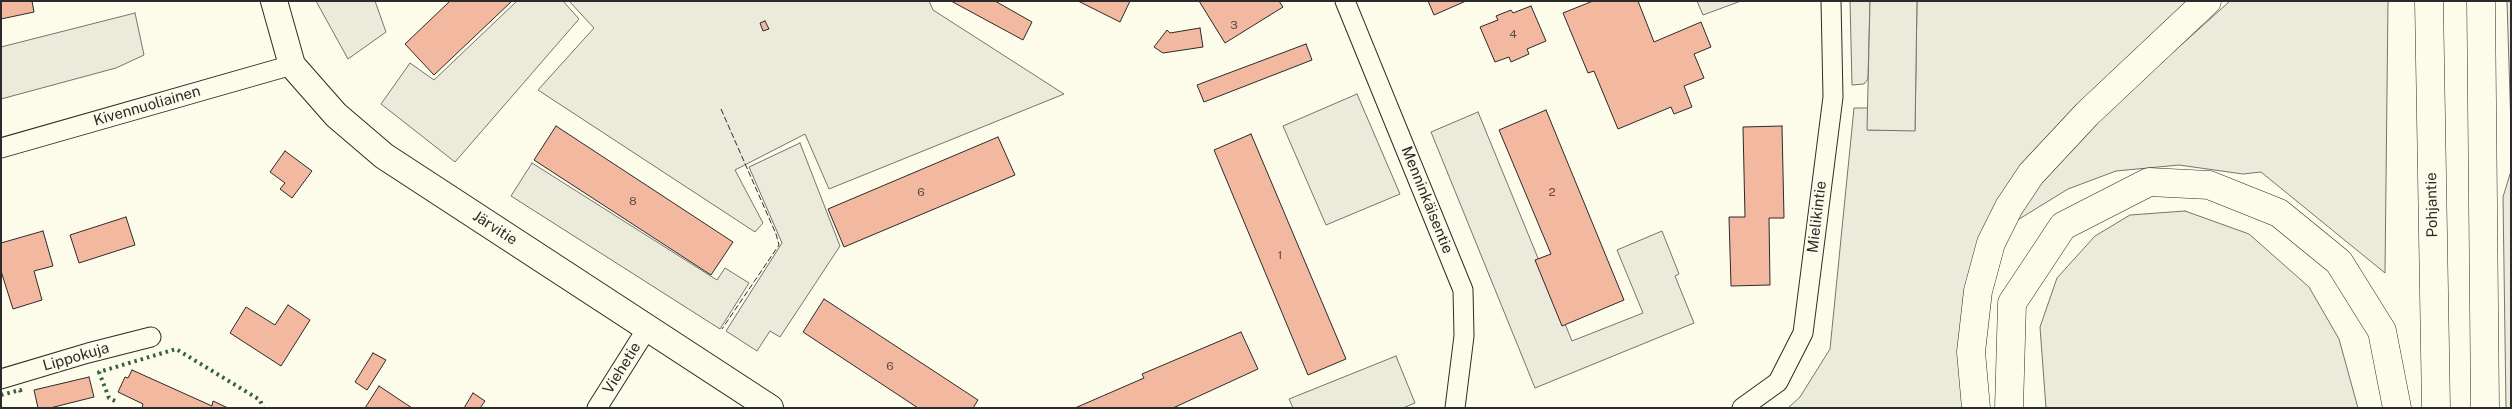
<!DOCTYPE html>
<html>
<head>
<meta charset="utf-8">
<style>
	body { margin:0 }
	#map { position:relative; width:2512px; height:409px; overflow:hidden; background:#fdfbea; font-family:"Public Sans",sans-serif }
	canvas { display:block }
	.frame { position:absolute; inset:0; border:2px solid #2b2b2b; pointer-events:none }
</style>
</head>
<body>
<div id="map">
<canvas width="2512" height="409"></canvas>
<div class="frame"></div>
</div>
<script>
const c = document.querySelector('canvas').getContext('2d');
c.lineJoin = 'round';
function paint(path, color) { c.fillStyle = color; c.fill(path, 'evenodd'); }
const shape = rows => new Path2D(rows.map(r => 'M' + r).join(''));
function stroke(path, color, width, dash) { c.strokeStyle = color; c.lineWidth = width; c.lineCap = dash ? 'butt' : 'round'; c.setLineDash(dash || []); c.stroke(path); }
function label(font, color, halo, rows, align = 'center') {
  c.font = font + ' "Public Sans",sans-serif'; c.lineWidth = 4; c.setLineDash([]); c.textBaseline = 'middle'; c.strokeStyle = halo; c.fillStyle = color; for (const [text, x, y, turn = 0] of rows) {
    c.save(); c.translate(x, y); c.rotate((+turn || 0) * Math.PI / 180); c.textAlign = isNaN(turn) ? turn : align; if (halo) c.strokeText(text, 0, 0); c.fillText(text, 0, 0); c.restore();
  }
}
const green = shape([
	[517,1,563,1,579,19,455,162,381,104,410,63,434,80,517,1],
	[569,1,929,1,933,10,1064,94,829,189,805,134,735,170,763,223,755,232,538,90,594,28,569,1],
	[1697,1,1741,1,1703,15,1697,1],
	[1850,1,1870,1,1868,79,1864,84,1852,85,1850,1],
	[1917,1,2192,1,1998,203,1967,408,1788,408,1800,397,1830,349,1854,108,1868,108,1868,130,1915,130,1917,1],
	[2230,1,2388,1,2385,273,2261,172,2243,174,2179,165,2116,171,2068,189,2016,221,2029,193,2078,138,2230,1],
	[2507,1,2511,1,2511,128,2507,1],
	[135,13,144,55,116,68,1,99,1,47,135,13],
	[2511,171,2511,408,2506,408,2503,197,2511,171],
	[2185,211,2249,234,2309,287,2339,339,2358,408,2046,408,2040,327,2057,278,2095,236,2130,215,2185,211]
]);
const parking = shape([
	[316,1,375,1,386,32,348,59,316,1],
	[1870,1,1917,1,1915,131,1867,130,1870,1],
	[1357,94,1400,194,1326,225,1283,126,1357,94],
	[1478,112,1572,341,1643,313,1617,250,1662,231,1679,274,1675,276,1694,323,1535,388,1431,132,1478,112],
	[800,143,840,246,780,337,770,331,757,351,726,331,782,243,749,167,800,143],
	[532,163,717,280,725,268,749,283,720,329,511,196,532,163],
	[1396,356,1415,403,1403,408,1293,408,1289,399,1396,356]
]);
const building = shape([
	[1,1,32,1,34,12,1,19,1,1],
	[450,1,512,1,434,75,405,44,450,1],
	[951,1,995,1,1032,22,1023,40,951,1],
	[1078,1,1130,1,1120,22,1078,1],
	[1199,1,1279,1,1283,7,1225,43,1199,1],
	[1428,1,1466,1,1434,15,1428,1],
	[1593,1,1638,1,1654,42,1701,22,1711,47,1694,54,1704,78,1684,86,1692,107,1674,114,1671,107,1618,129,1594,71,1588,73,1563,13,1593,1],
	[1531,6,1546,41,1527,49,1529,54,1511,62,1509,57,1495,62,1480,27,1498,20,1496,16,1511,10,1513,13,1531,6],
	[765,21,769,29,763,31,760,23,765,21],
	[1200,28,1203,47,1163,53,1154,47,1167,30,1170,33,1200,28],
	[1306,44,1312,60,1204,102,1197,85,1306,44],
	[1546,110,1624,300,1562,326,1535,260,1551,254,1499,130,1546,110],
	[556,126,733,242,711,275,534,160,556,126],
	[1782,126,1784,218,1769,218,1770,285,1731,286,1729,217,1745,217,1743,127,1782,126],
	[1251,134,1346,359,1308,375,1214,150,1251,134],
	[998,137,1015,175,844,247,828,209,998,137],
	[285,151,312,171,292,198,280,189,285,183,270,172,285,151],
	[126,217,135,245,79,263,70,235,126,217],
	[43,231,53,266,34,271,42,300,13,309,1,271,1,243,43,231],
	[824,299,978,400,973,408,918,408,803,332,824,299],
	[288,305,310,320,281,366,230,333,246,307,275,325,288,305],
	[1241,332,1258,369,1173,408,1075,408,1144,378,1142,374,1241,332],
	[373,353,386,360,367,390,355,382,373,353],
	[132,370,212,406,213,401,228,408,142,408,143,404,118,392,125,377,128,378,132,370],
	[89,377,94,397,50,408,38,408,34,390,89,377],
	[379,386,412,408,365,408,379,386],
	[473,393,485,401,480,408,464,408,473,393]
]);
const street = shape([
	[1345,1,1463,290,1464,336,1455,408],
	[1,148,292,65],
	[1,379,88,353,151,337],
	[597,408,648,327],
	[1742,408,1778,382,1803,333,1833,97,1831,1]
]);
const secondary = shape([
	[274,1,292,65,336,115,384,156,770,408]
]);
const highway = shape([
	[2429,1,2436,408],
	[2481,1,2485,408],
	[1976,408,1971,352,1978,291,1991,243,2009,207,2031,174,2087,114,2207,1],
	[2009,408,2012,303,2063,226,2149,182,2209,185,2279,213,2339,262,2382,331,2397,408]
]);
const hedge = shape([
	[1,395,20,390,22,396],
	[115,401,109,398,99,372,176,349,260,400,263,408]
]);
const fence = shape([
	[721,109,776,234,779,245,722,329]
]);
const numberNames = [
	["3",1234,25],
	["4",1513,34],
	["6",921,192],
	["2",1552,192],
	["8",633,201],
	["1",1280,255],
	["6",890,366]
];
const streetNames = [
	["Kivennuoliainen",147,106,-16],
	["Menninkäisentie",1427,200,68],
	["Pohjantie",2432,205,-91],
	["Mielikintie",1817,217,-83],
	["Järvitie",495,228,33],
	["Lippokuja",76,357,-16],
	["Viehetie",622,368,-58]
];
paint(green, '#ecebdb');
stroke(green, '#74746e', 1);
paint(parking, '#eceadb');
stroke(parking, '#74746e', 1);
paint(building, '#f2b8a0');
stroke(building, '#2b2b2b', 1);
stroke(street, '#2b2b2b', 21);
stroke(secondary, '#2b2b2b', 28);
stroke(highway, '#2b2b2b', 29);
stroke(street, '#fdfbea', 19);
stroke(secondary, '#fdfbea', 26);
stroke(highway, '#fdfbea', 28);
stroke(hedge, '#34623c', 4, [2.5, 4]);
stroke(fence, '#2b2b2b', 1, [6, 2.5]);
label('12px', '#5d4e48', null, numberNames);
label('15px', '#2b2b2b', '#fdfbea', streetNames);
</script>
</body>
</html>
